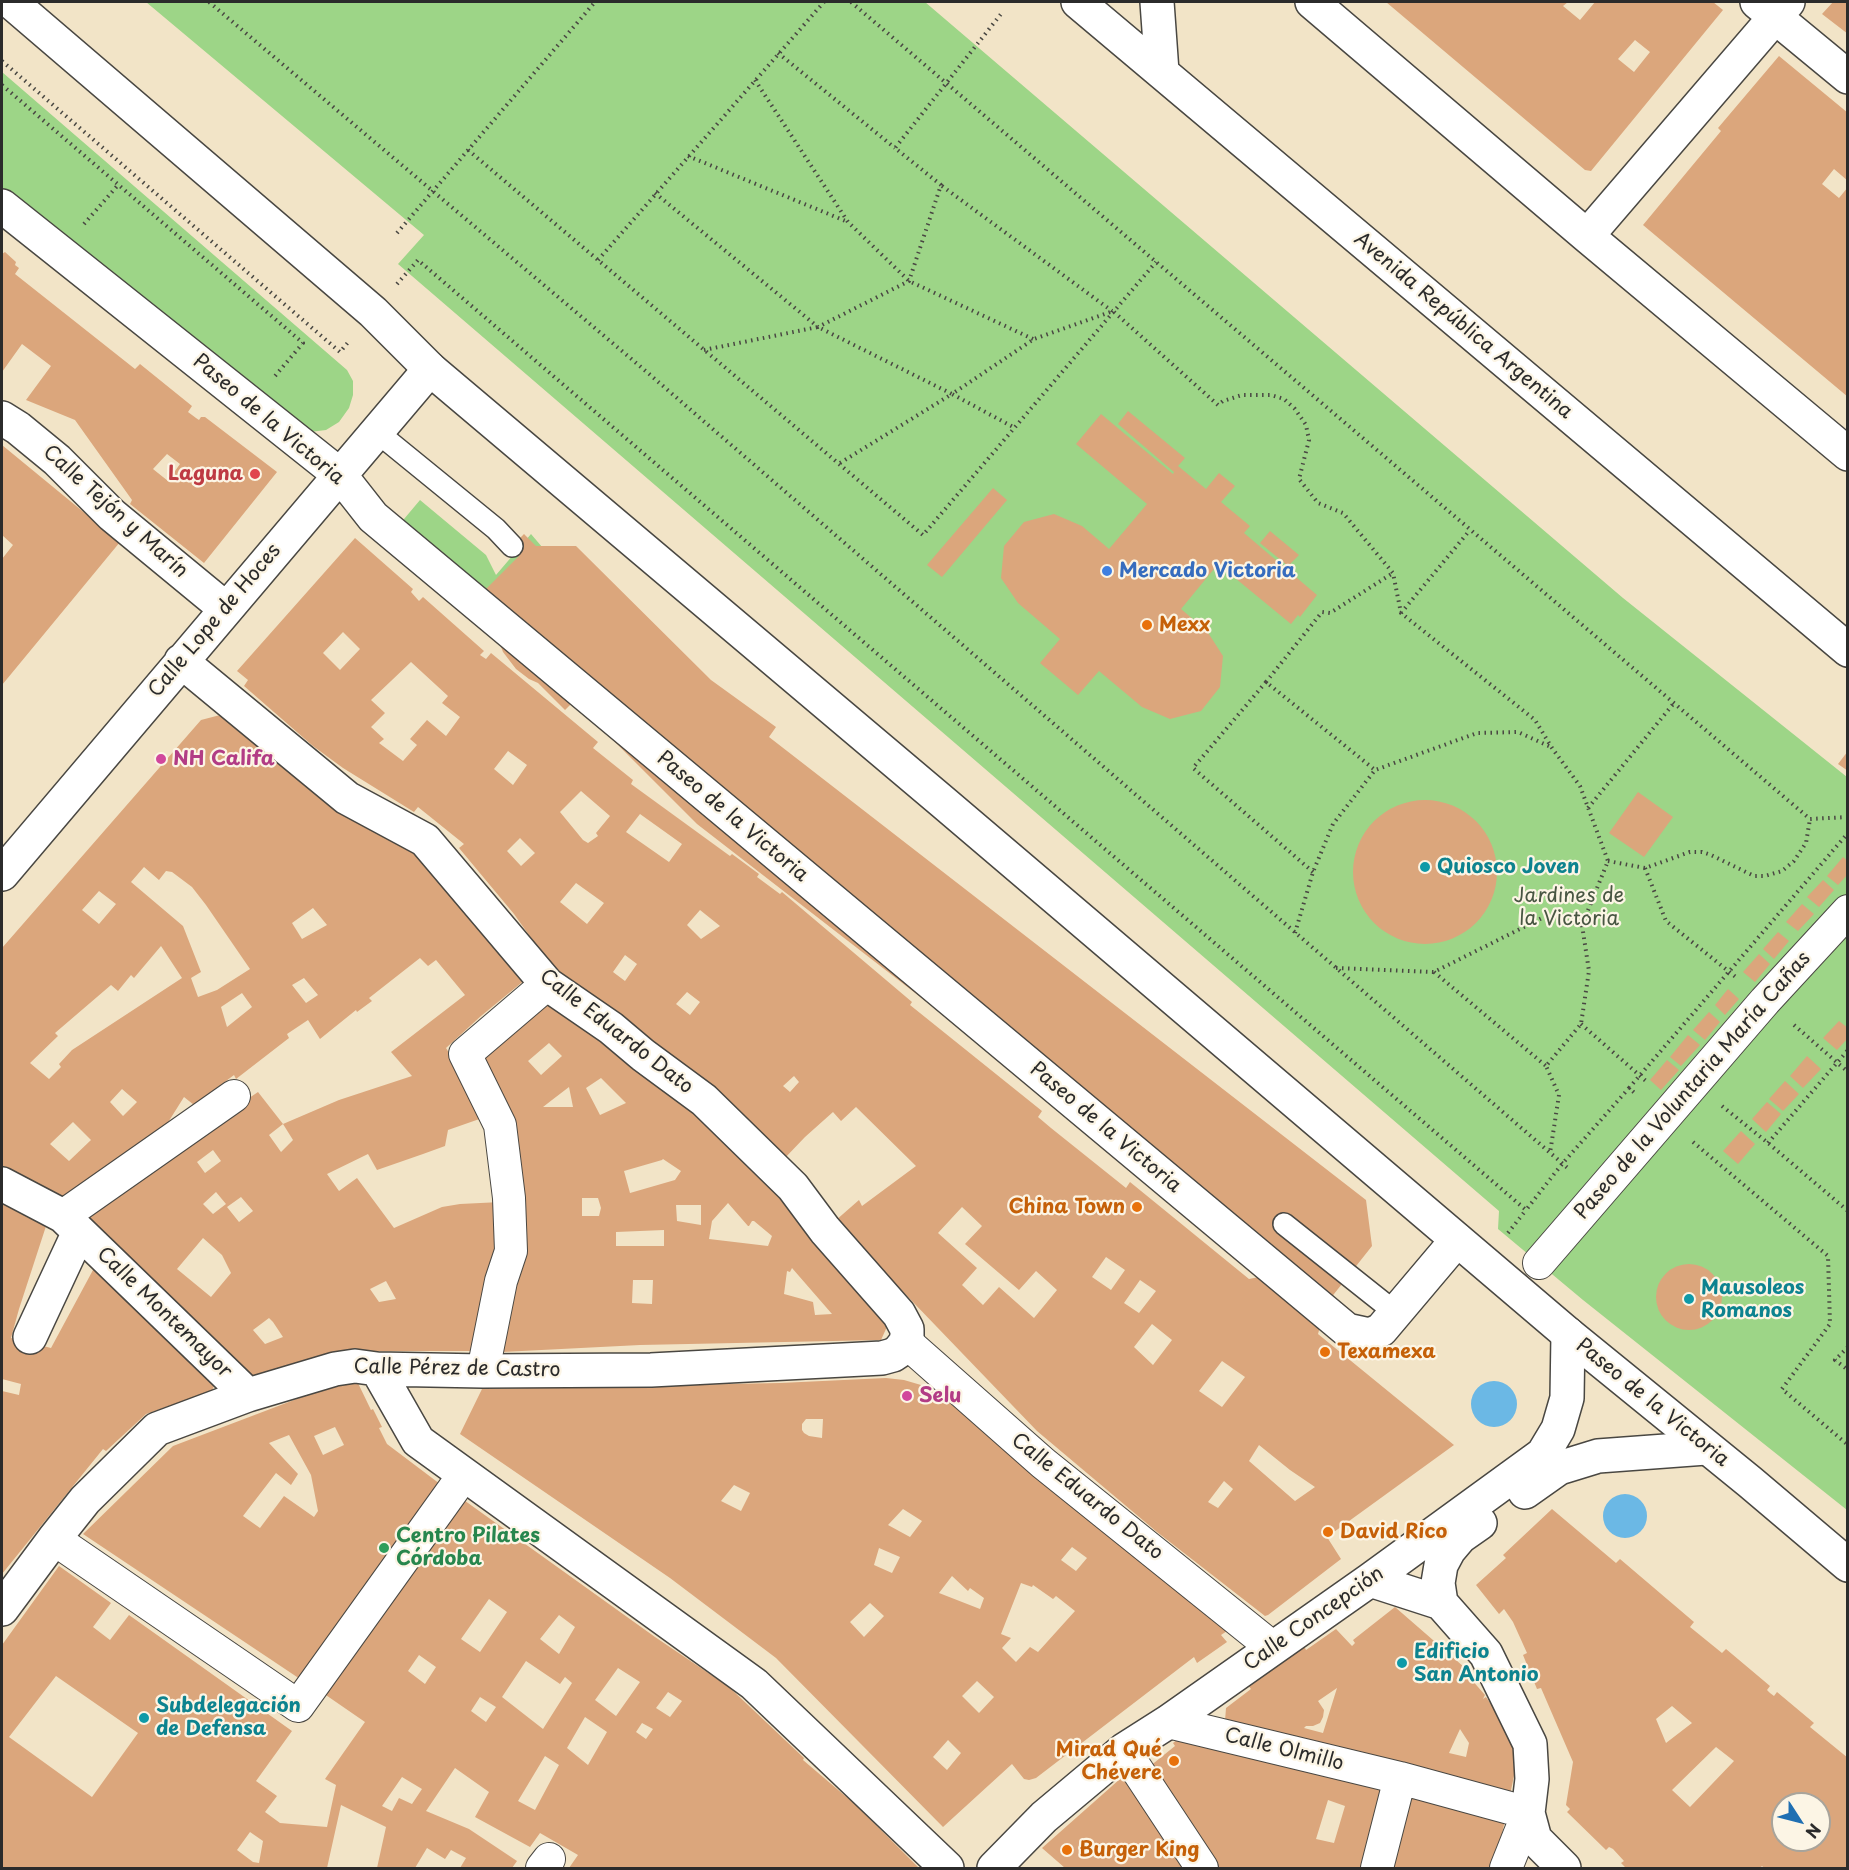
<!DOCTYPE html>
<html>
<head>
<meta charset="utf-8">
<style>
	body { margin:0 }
	#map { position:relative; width:1849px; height:1870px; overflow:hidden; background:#f2e4c7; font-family:"Playpen Sans",sans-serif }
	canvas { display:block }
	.frame { position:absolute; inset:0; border:3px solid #2b2b2b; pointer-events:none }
	.north { position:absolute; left:1771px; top:1792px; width:60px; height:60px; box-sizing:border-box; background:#fcf5e5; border:2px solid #a8a49b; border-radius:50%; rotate:126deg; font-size:16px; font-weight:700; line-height:24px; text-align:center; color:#2b2b2b }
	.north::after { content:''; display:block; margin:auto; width:21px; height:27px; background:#1f6fb2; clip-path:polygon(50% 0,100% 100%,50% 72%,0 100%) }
</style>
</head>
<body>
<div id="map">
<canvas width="1849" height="1870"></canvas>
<div class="frame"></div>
<div class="north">N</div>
</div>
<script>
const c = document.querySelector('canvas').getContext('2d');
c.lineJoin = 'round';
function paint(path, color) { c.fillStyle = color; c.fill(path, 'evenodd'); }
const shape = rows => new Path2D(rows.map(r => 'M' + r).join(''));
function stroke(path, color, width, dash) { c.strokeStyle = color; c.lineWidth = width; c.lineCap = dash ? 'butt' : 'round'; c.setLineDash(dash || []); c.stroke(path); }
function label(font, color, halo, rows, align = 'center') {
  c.font = font + ' "Playpen Sans",sans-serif'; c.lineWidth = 4.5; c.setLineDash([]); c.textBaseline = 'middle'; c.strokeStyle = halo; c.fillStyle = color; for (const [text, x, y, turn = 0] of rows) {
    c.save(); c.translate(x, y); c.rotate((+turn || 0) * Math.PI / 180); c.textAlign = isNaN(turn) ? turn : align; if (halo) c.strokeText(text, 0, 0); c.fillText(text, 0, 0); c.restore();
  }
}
const green = shape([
	[146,2,925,2,1623,598,1847,777,1847,1510,1583,1300,1498,1229,1499,1211,398,264,424,235],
	[2,72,347,370,353,381,353,395,349,408,339,422,326,430,310,432,289,425,2,188],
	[420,500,486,555,496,575,531,534,594,608,526,623,399,525]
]);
const water = shape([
	'1471 1404a23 23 0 1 1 46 0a23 23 0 1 1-46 0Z',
	'1603 1516a22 22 0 1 1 44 0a22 22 0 1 1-44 0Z'
]);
const building = shape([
	[1386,2,1568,2,1563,6,1580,20,1595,2,1713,2,1723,10,1591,171,1585,170],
	[1635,40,1650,52,1634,72,1618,59],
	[1833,2,1848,2,1848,34,1822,14],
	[1779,56,1848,113,1848,181,1834,169,1822,184,1839,198,1848,187,1848,397,1643,225,1721,131,1718,128],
	[5,252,16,262,15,265,19,268,15,274,135,369,140,364,192,406,188,412,196,418,199,420,201,417,205,417,277,472,204,563,130,504,132,500,75,420,26,400,51,366,22,344,2,372,2,254],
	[167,454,180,464,168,481,153,469],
	[1128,411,1185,458,1178,466,1206,489,1219,473,1235,486,1221,502,1250,526,1244,533,1317,595,1300,617,1298,615,1291,624,1218,564,1181,609,1207,631,1223,656,1220,687,1201,711,1170,719,1142,707,1099,671,1078,695,1040,663,1060,639,1018,603,1001,578,1004,546,1024,522,1054,514,1082,526,1109,549,1147,504,1076,444,1101,414,1173,474,1174,472,1118,424],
	[2,445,120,542,2,685,2,559,13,545,2,535],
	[993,488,1007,500,942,577,927,565],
	[1270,531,1299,555,1288,566,1260,543],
	[524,534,536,546,576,546,711,680,776,727,769,737,1366,1200,1372,1246,1315,1318,1321,1323,1318,1334,1454,1445,1327,1537,1341,1559,1268,1615,1265,1616,1157,1532,1037,1431,835,1221,859,1200,862,1206,916,1166,856,1107,841,1121,833,1112,805,1137,783,1160,579,994,546,959,514,914,459,848,464,844,418,807,414,812,343,768,313,746,244,686,248,680,237,671,355,538,413,589,411,592,419,601,423,597,484,651,480,655,486,659,491,653,598,742,593,748,633,780,631,784,730,856,732,854,759,874,757,877,780,894,782,892,912,1002,910,1005,1042,1111,1038,1117,1051,1128,1126,1188,1130,1182,1249,1279,1259,1277,1225,1233,697,824,574,701,565,710,538,683,529,679,516,669,503,652,498,639,468,607,519,556,511,547],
	[343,632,360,649,340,670,323,653],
	[411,662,448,696,442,703,460,717,446,736,427,720,410,739,417,745,403,761,379,743,384,739,371,727,385,713,371,700],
	[508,751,527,765,513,785,494,769],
	[581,791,610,816,596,833,598,836,588,843,583,840,560,812],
	[640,814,682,844,669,862,626,832],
	[520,838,535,853,521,866,507,851],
	[576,883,604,903,587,924,560,902],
	[700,910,720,926,701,939,687,925],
	[625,955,637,964,625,981,613,972],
	[687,992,700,1002,690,1015,676,1004],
	[794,1076,799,1082,790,1092,783,1086],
	[962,1207,982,1226,965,1244,1019,1290,1036,1271,1057,1290,1034,1318,999,1287,983,1305,962,1285,977,1268,938,1233],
	[1106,1257,1125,1270,1111,1290,1092,1277],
	[1140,1280,1156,1291,1139,1313,1124,1303],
	[1152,1324,1172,1340,1153,1365,1134,1347],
	[1222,1361,1245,1377,1222,1407,1199,1391],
	[1259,1445,1290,1470,1315,1487,1295,1501,1249,1461],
	[1224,1481,1233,1489,1218,1508,1208,1502],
	[224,714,417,848,526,979,481,1016,446,1048,488,1116,448,1130,445,1146,423,1154,377,1170,368,1154,327,1174,339,1191,357,1178,394,1228,442,1207,460,1204,501,1202,500,1248,477,1351,352,1351,257,1378,252,1376,141,1274,81,1214,159,1159,258,1092,283,1124,269,1135,281,1152,293,1140,283,1124,339,1100,412,1076,391,1052,465,995,436,960,428,966,420,958,369,998,372,1001,357,1012,356,1010,320,1039,308,1020,287,1034,289,1038,236,1079,234,1075,194,1105,184,1097,167,1124,71,1205,2,1171,2,948,201,720],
	[144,867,159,880,166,871,172,872,192,887,206,905,250,969,217,990,198,997,191,978,201,972,183,926,131,882],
	[99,891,116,904,99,924,82,910],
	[313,908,327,925,302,939,292,923],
	[161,946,182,978,72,1050,59,1064,61,1067,49,1079,30,1063,58,1036,55,1033,111,985,118,991,131,975,134,978],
	[304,978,318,995,306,1003,292,985],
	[242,993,252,1007,227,1027,221,1007],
	[122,1089,137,1102,123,1116,110,1102],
	[73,1122,91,1140,69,1161,50,1144],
	[213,1150,221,1161,205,1173,197,1162],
	[216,1192,226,1204,213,1214,203,1204],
	[241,1197,253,1211,239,1222,227,1207],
	[203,1238,222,1255,231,1273,211,1297,177,1269],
	[386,1281,396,1299,379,1302,370,1289],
	[269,1318,273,1322,283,1337,265,1344,253,1330],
	[1848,751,1848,771,1838,764],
	[1638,792,1673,817,1644,857,1609,833],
	'1353 872a72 72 0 1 1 144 0a72 72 0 1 1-144 0Z',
	[1843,857,1848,861,1848,874,1838,885,1827,876],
	[1823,880,1834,890,1819,907,1807,897],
	[1802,904,1814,914,1798,931,1786,922],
	[1778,932,1789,941,1774,959,1763,949],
	[1759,954,1770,964,1755,982,1743,972],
	[1728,989,1739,999,1725,1015,1715,1005],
	[549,1001,598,1040,603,1034,725,1128,890,1320,881,1340,640,1345,502,1352,522,1199,480,1063],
	[549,1043,562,1056,541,1075,528,1061],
	[601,1078,626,1103,600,1115,586,1088],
	[569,1087,573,1107,543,1107,552,1100],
	[663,1159,681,1171,675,1180,630,1193,624,1171,662,1160],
	[582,1198,598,1198,601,1208,599,1216,582,1216],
	[728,1203,748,1226,749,1226,752,1221,754,1221,772,1236,768,1246,709,1239,712,1221],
	[676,1205,701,1205,701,1225,677,1221],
	[664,1230,664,1246,616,1246,616,1232],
	[792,1268,832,1314,815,1315,813,1302,784,1294,787,1271,790,1272],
	[633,1280,653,1280,652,1304,632,1303],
	[1709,1012,1720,1022,1705,1040,1693,1030],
	[1839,1021,1848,1028,1848,1038,1837,1050,1823,1038],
	[1688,1035,1700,1045,1681,1066,1670,1057],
	[1807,1056,1821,1069,1803,1088,1790,1076],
	[1667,1060,1679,1070,1661,1090,1650,1080],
	[1785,1081,1799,1094,1783,1111,1769,1099],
	[1767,1102,1781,1114,1766,1132,1752,1119],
	[1741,1131,1755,1144,1738,1164,1723,1151],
	[2,1200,48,1220,19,1309,11,1338,51,1348,93,1270,98,1269,216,1381,212,1391,146,1414,106,1451,103,1449,2,1574,2,1391,19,1395,21,1384,2,1379],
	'1656 1297a33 33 0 1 1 66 0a33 33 0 1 1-66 0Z',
	[886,1378,904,1380,921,1385,942,1397,1230,1629,1221,1635,1227,1642,1197,1663,1194,1657,1036,1778,1029,1780,1024,1779,1012,1764,943,1827,776,1658,670,1578,460,1434,482,1389,780,1383],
	[806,1419,823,1419,822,1438,809,1436,804,1433,802,1430,802,1424],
	[734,1485,750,1493,741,1511,721,1501],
	[903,1509,922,1521,910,1537,888,1525],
	[1072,1547,1087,1558,1076,1571,1061,1560],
	[879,1548,900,1557,892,1573,874,1565],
	[952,1576,968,1591,970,1588,984,1598,980,1609,939,1593],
	[1021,1583,1032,1587,1033,1585,1053,1599,1056,1596,1075,1611,1038,1652,1030,1647,1016,1662,1002,1648,1011,1638,1001,1634],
	[870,1603,884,1616,864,1637,850,1622],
	[977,1681,994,1697,979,1713,962,1696],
	[948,1740,961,1753,947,1770,933,1757],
	[356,1379,371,1410,373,1409,382,1427,379,1428,387,1444,440,1484,303,1681,83,1534,173,1446,323,1389],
	[335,1427,344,1445,323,1455,314,1436],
	[289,1435,311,1475,318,1511,314,1517,284,1496,260,1528,243,1516,276,1473,291,1485,298,1474,269,1443],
	[461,1498,655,1637,729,1687,804,1758,803,1760,857,1806,919,1868,569,1868,578,1855,540,1833,530,1847,475,1817,489,1792,455,1768,426,1811,469,1829,517,1861,512,1868,460,1868,466,1858,451,1850,445,1859,427,1848,415,1868,377,1868,386,1827,341,1805,327,1868,2,1868,2,1645,59,1566,111,1603,93,1627,110,1640,129,1615,292,1731,256,1781,277,1796,265,1812,280,1823,327,1827,336,1785,325,1779,365,1722,320,1691],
	[489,1599,507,1612,480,1652,461,1639],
	[559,1615,575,1627,559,1654,540,1639],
	[419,1655,436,1667,425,1684,408,1671],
	[526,1661,560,1684,565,1677,572,1683,543,1729,502,1697],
	[618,1668,640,1682,616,1716,595,1700],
	[56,1676,138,1733,92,1797,9,1737],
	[668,1692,682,1701,670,1717,656,1708],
	[480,1697,496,1707,486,1722,471,1711],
	[585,1717,607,1732,588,1765,567,1748],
	[642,1723,653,1729,646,1739,636,1732],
	[545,1756,559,1765,535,1810,518,1801],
	[402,1777,422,1789,412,1804,399,1798,392,1811,382,1806],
	[250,1832,263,1841,259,1863,253,1862,237,1850],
	[1552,1509,1616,1563,1620,1559,1694,1622,1690,1627,1722,1653,1726,1649,1770,1686,1767,1690,1770,1693,1774,1696,1777,1692,1814,1723,1810,1727,1848,1758,1848,1868,1764,1868,1762,1866,1760,1868,1626,1868,1621,1863,1624,1861,1613,1849,1609,1847,1606,1850,1567,1812,1570,1809,1566,1805,1573,1762,1541,1688,1537,1689,1523,1655,1527,1653,1513,1622,1504,1609,1499,1614,1476,1585,1506,1558,1503,1555],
	[1672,1706,1692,1723,1666,1743,1656,1719],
	[1716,1747,1734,1761,1690,1807,1672,1790],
	[1783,1804,1819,1804,1819,1840,1783,1840],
	[1395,1607,1464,1667,1461,1672,1467,1679,1471,1679,1485,1695,1483,1699,1486,1697,1520,1747,1510,1795,1225,1721,1226,1708,1251,1689,1247,1684,1303,1644,1306,1650,1336,1629,1352,1646,1355,1643,1353,1640],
	[1337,1688,1323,1733,1304,1728,1306,1726,1313,1726,1320,1723,1323,1717,1324,1710,1318,1701],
	[1460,1729,1469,1743,1466,1757,1449,1753],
	[1181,1737,1386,1789,1371,1868,1213,1868,1144,1771,1175,1746,1173,1743],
	[1328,1800,1345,1806,1334,1843,1316,1839],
	[1129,1771,1191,1868,1065,1868,1042,1848],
	[1405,1794,1506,1815,1495,1868,1384,1868]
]);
const path = shape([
	[209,2,648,373,1570,1170],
	[851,2,1810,819,1848,817],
	[778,53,895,148],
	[2,61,340,352,350,340],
	[755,80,848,222,909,281,1033,339],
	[2,85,303,343,275,376],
	[468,150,923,535,1156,262],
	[688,156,848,222],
	[942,186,1112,311],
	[655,193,818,327,909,281,941,185,895,148,1001,14],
	[84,224,118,185],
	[397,233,595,2],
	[598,260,824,2],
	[397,284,418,260,1526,1210,1562,1164,1629,1088,1636,1094],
	[704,350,818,327,952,394,1034,339,1113,311,1218,405,1223,401,1242,395,1271,395,1284,399,1295,409,1306,425,1309,440,1299,479,1318,503,1343,513,1393,573,1401,613,1535,720,1552,748,1580,786,1608,861,1582,925,1589,971,1581,1024,1546,1066,1559,1095,1550,1153],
	[840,463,952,394,1015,428],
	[1401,613,1470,530],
	[1266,682,1322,612,1330,613,1393,573],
	[1588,808,1674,703],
	[1608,861,1645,868,1690,852,1702,852,1711,855,1754,876,1765,876,1782,871,1794,861,1806,843,1810,819],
	[1645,868,1666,921,1737,978],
	[1313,872,1193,768,1266,682,1375,770],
	[1295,933,1313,872,1333,824,1375,770,1477,733,1518,732,1551,747],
	[1336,968,1434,972,1546,916,1582,925],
	[1434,972,1546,1066],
	[1581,1024,1646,1081],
	[1794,1025,1848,1072],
	[1629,1088,1848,833],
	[1722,1106,1768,1143,1848,1211],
	[1693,1142,1828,1256,1830,1324,1782,1389,1848,1445],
	[1768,1143,1848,1050],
	[1508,1233,1526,1210],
	[1848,1347,1835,1360,1848,1370]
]);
const service = shape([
	[377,432,496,529,512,546],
	[1284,1224,1396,1313]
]);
const pedestrian = shape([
	[63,1216,234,1096],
	[1539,1263,1765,1001,1848,911],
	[906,1342,1043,1463,1273,1648],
	[483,1371,501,1281,511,1251,509,1198,500,1125,465,1054,547,984],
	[54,1539,298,1706,463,1476],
	[1168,1722,1400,1778,1528,1813,1506,1868],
	[1124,1750,1202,1868],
	[542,1868,549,1859],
	[1377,1868,1400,1778]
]);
const minor = shape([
	[1312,2,1587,236,1848,454],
	[1757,2,1848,77],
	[2,206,340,475,373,517,1347,1330,1370,1335,1381,1330,1457,1240],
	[1587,236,1788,2],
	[2,418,18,428,57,460,112,515,226,609],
	[2,874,430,369],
	[2,1184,63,1216,248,1395],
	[30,1337,79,1232],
	[377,1369,418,1441,754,1684,947,1868],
	[1525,1492,1559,1468,1598,1456,1706,1448],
	[1370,1580,1441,1603],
	[1441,1603,1438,1583,1441,1565,1449,1550,1460,1537,1480,1523],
	[1441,1603,1486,1654,1530,1744,1532,1779,1528,1813,1535,1839,1564,1868],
	[2,1609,54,1539,85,1500,157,1429,248,1395,335,1369,355,1366,377,1369,483,1371,651,1370,882,1358,893,1355,899,1351,906,1342,907,1335,907,1329,899,1314,825,1230,793,1187,704,1100,643,1055,611,1028,547,984,425,840,347,798,181,661],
	[994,1868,1044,1817,1124,1750,1168,1722,1370,1580,1543,1454,1558,1429,1567,1398,1568,1334]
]);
const primary = shape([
	[11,2,373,312,430,369,944,803,1568,1334,1750,1482,1848,1565],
	[1078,2,1848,650],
	[1157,2,1162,72]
]);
const markers = [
	[255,474,6,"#e0444e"],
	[1107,571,6,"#3f7fe0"],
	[1147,625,6,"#e8710a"],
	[161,759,6,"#d1479c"],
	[1425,867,6,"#0f9aa8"],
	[1137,1207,6,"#e8710a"],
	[1689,1299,6,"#0f9aa8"],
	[1325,1352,6,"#e8710a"],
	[907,1396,6,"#d1479c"],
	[1328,1532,6,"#e8710a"],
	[384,1548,6,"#2e9e5b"],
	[1402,1663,6,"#0f9aa8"],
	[144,1718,6,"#0f9aa8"],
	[1174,1761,6,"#e8710a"],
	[1067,1850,6,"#e8710a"]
];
const streetNames = [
	["Avenida República Argentina",1463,326,40],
	["Paseo de la Victoria",268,420,40],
	["Calle Tejón y Marín",115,512,42],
	["Calle Lope de Hoces",215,621,-50],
	["Paseo de la Victoria",732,817,40],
	["Calle Eduardo Dato",616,1032,38],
	["Paseo de la Voluntaria María Cañas",1693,1086,-49],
	["Paseo de la Victoria",1105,1128,40],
	["Calle Montemayor",164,1313,44],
	["Calle Pérez de Castro",457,1369,1],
	["Paseo de la Victoria",1652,1403,39],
	["Calle Eduardo Dato",1087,1497,39],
	["Calle Concepción",1314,1619,-35],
	["Calle Olmillo",1284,1750,14]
];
const healthNames = [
	["Laguna",243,474]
];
const shopNames = [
	["Mercado Victoria",1119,571]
];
const foodNames = [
	["Mexx",1159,625],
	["China Town",1125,1207,"right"],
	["Texamexa",1337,1352],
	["David Rico",1340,1532],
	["Mirad Qué",1162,1750,"right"],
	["Chévere",1162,1773,"right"],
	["Burger King",1079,1850]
];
const hotelNames = [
	["NH Califa",173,759],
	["Selu",919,1396]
];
const cultureNames = [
	["Quiosco Joven",1437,867],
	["Mausoleos",1701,1288],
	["Romanos",1701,1311],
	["Edificio",1414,1652],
	["San Antonio",1414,1675],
	["Subdelegación",156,1706],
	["de Defensa",156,1729]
];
const parkNames = [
	["Jardines de",1569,896],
	["la Victoria",1569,919]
];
const leisureNames = [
	["Centro Pilates",396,1536],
	["Córdoba",396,1559]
];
paint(green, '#9dd587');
paint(water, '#6bb8e5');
paint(building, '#dba67c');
stroke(service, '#494742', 24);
stroke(pedestrian, '#494742', 34);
stroke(minor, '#494742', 36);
stroke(primary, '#494742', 36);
stroke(path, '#494742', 4, [1.5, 4.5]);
stroke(service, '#fff', 21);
stroke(pedestrian, '#fff', 32);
stroke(minor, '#fff', 33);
stroke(primary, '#fff', 33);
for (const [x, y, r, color] of markers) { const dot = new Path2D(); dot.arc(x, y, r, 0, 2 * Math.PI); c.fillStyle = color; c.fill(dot); stroke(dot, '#fcf5e5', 2); }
label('20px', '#2b2b2b', '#fcf5e5', streetNames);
label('bold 20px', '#be3a42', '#fcf5e5', healthNames, 'right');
label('bold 20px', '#366cbe', '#fcf5e5', shopNames, 'left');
label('bold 20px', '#c56008', '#fcf5e5', foodNames, 'left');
label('bold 20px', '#b23c85', '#fcf5e5', hotelNames, 'left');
label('bold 20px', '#0d838f', '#fcf5e5', cultureNames, 'left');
label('20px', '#485642', '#fcf5e5', parkNames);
label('bold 20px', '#27864d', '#fcf5e5', leisureNames, 'left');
</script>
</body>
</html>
